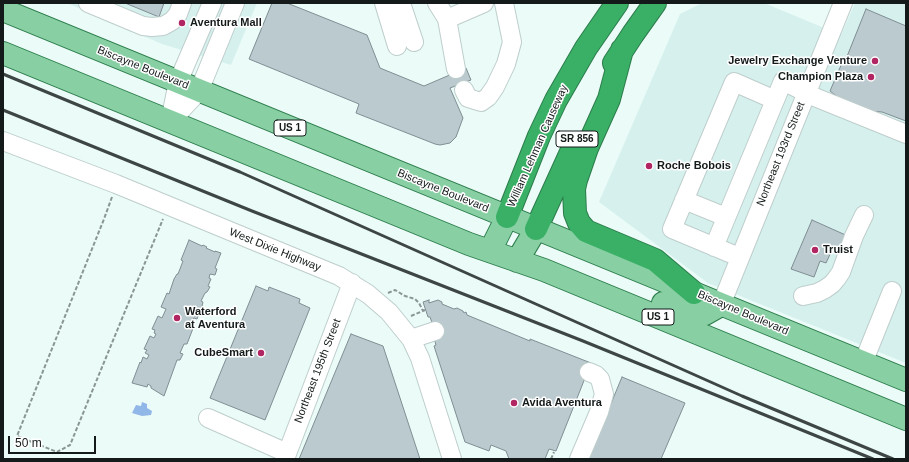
<!DOCTYPE html>
<html>
<head>
<meta charset="utf-8">
<style>
	body { margin:0 }
	#map { position:relative; width:909px; height:462px; overflow:hidden; background:#eafbf8; font-family:Helvetica,sans-serif }
	canvas { display:block }
	.frame { position:absolute; inset:0; border:4px solid #141a1a; pointer-events:none }
	.scale { position:absolute; left:8px; top:436px; width:88px; height:18px; box-sizing:border-box; border:2px solid #141a1a; border-top:0; padding-left:5px; font-size:12px; line-height:14px; white-space:nowrap; color:#141a1a; -webkit-text-stroke:3px #fff; paint-order:stroke }
</style>
</head>
<body>
<div id="map">
<canvas width="909" height="462"></canvas>
<div class="frame"></div>
<div class="scale">50 m</div>
</div>
<script>
const c = document.querySelector('canvas').getContext('2d');
c.lineJoin = 'round';
function paint(path, color) { c.fillStyle = color; c.fill(path, 'evenodd'); }
const shape = rows => new Path2D(rows.map(r => 'M' + r).join(''));
function stroke(path, color, width, dash) { c.strokeStyle = color; c.lineWidth = width; c.lineCap = dash ? 'butt' : 'round'; c.setLineDash(dash || []); c.stroke(path); }
function label(font, color, halo, rows, align = 'center') {
  c.font = font + ' Helvetica,sans-serif'; c.lineWidth = 3; c.setLineDash([]); c.textBaseline = 'middle'; c.strokeStyle = halo; c.fillStyle = color; for (const [text, x, y, turn = 0] of rows) {
    c.save(); c.translate(x, y); c.rotate((+turn || 0) * Math.PI / 180); c.textAlign = isNaN(turn) ? turn : align; if (halo) c.strokeText(text, 0, 0); c.fillText(text, 0, 0); c.restore();
  }
}
const built = shape([
	[67,3,257,3,231,65,162,44],
	[702,3,764,3,841,35,855,3,906,3,906,363,708,283,599,202,680,14]
]);
const water = shape([
	[142,402,147,404,147,408,152,411,151,415,142,416,132,413,136,405,141,406]
]);
const building = shape([
	[125,3,164,3,159,17,125,3],
	[272,3,287,3,367,35,380,68,424,86,466,68,471,80,450,88,463,118,456,137,450,143,440,145,435,144,356,113,359,104,249,59,272,3],
	[866,9,906,26,906,121,882,112,868,111,843,101,830,91,842,63,844,64,866,9],
	[812,220,850,237,844,252,833,248,826,263,820,261,814,277,791,269,812,220],
	[189,240,202,246,203,245,207,247,206,248,215,252,215,251,221,253,215,268,217,269,215,275,210,274,209,278,211,279,208,286,210,287,207,292,205,293,201,301,203,302,202,306,197,319,194,318,191,324,194,325,192,331,187,344,184,344,180,353,183,354,180,360,177,360,164,396,151,388,151,386,148,384,147,387,132,383,140,362,141,363,143,357,147,359,149,355,145,353,147,350,144,349,150,336,154,338,156,334,154,333,155,330,152,329,158,316,162,318,166,309,161,307,167,293,169,294,174,279,177,274,178,274,183,261,181,260,189,240],
	[256,286,268,291,269,287,300,299,299,303,310,308,265,420,210,398,256,286],
	[429,300,429,303,438,300,442,302,442,304,454,309,457,308,463,311,464,313,466,312,467,315,530,341,530,339,591,363,556,451,549,449,545,459,509,459,506,451,491,445,489,451,465,442,434,346,436,345,433,335,435,331,430,317,428,317,423,302,429,300],
	[351,334,383,346,420,459,299,459,351,334],
	[622,377,685,403,661,459,588,459,622,377]
]);
const path = shape([
	[112,197,104,219,17,436,57,452,70,445,163,219],
	[388,293,395,290,405,296,415,299,419,303,423,311],
	[411,316,425,310],
	[551,459,554,452]
]);
const minor = shape([
	[88,3,143,26,152,27,163,26,172,21,178,14,182,3],
	[384,3,397,46],
	[401,3,414,42],
	[437,3,447,19,484,3],
	[447,19,456,69],
	[464,90,468,98,481,102,488,97,495,87,506,64,512,42,504,3],
	[170,121,178,82,212,3],
	[170,122,199,91,235,3],
	[3,141,116,184,339,276,368,294,389,312,411,339,420,358,452,459],
	[684,200,726,217],
	[714,247,783,81,817,98,906,134],
	[739,257,672,229,734,82,775,100],
	[803,296,817,293,825,289,832,284,837,278,841,272,854,236,864,215],
	[721,305,843,3],
	[411,339,435,331],
	[863,363,892,291],
	[208,418,287,453],
	[285,459,352,283],
	[579,459,599,412,604,394,600,379,596,375,589,372]
]);
const major = shape([
	[3,10,906,380],
	[3,53,469,244,544,270,906,419],
	[490,251,507,217],
	[517,261,536,229],
	[663,303,686,312,696,315,705,314,721,305]
]);
const highway = shape([
	[622,50,609,99,587,148,576,180,574,189,575,213,579,223,586,231,655,260,694,293],
	[614,63,633,34,655,3],
	[507,217,539,136,556,100,586,48,617,3],
	[536,229,572,150]
]);
const rail = shape([
	[3,74,240,172,742,396,893,459],
	[3,110,252,211,583,341,873,459]
]);
const markers = [
	[182,23,4,"#b02562"],
	[875,61,4,"#b02562"],
	[871,77,4,"#b02562"],
	[649,166,4,"#b02562"],
	[815,250,4,"#b02562"],
	[177,318,4,"#b02562"],
	[261,353,4,"#b02562"],
	[514,403,4,"#b02562"]
];
const shields = [
	[290,128,32],
	[577,139,42],
	[658,317,32]
];
const shieldNames = [
	["US 1",290,128],
	["SR 856",577,139],
	["US 1",658,317]
];
const poiNames = [
	["Aventura Mall",190,23],
	["Jewelry Exchange Venture",867,61,"right"],
	["Champion Plaza",863,77,"right"],
	["Roche Bobois",657,166],
	["Truist",823,250],
	["Waterford",185,312],
	["at Aventura",185,325],
	["CubeSmart",253,353,"right"],
	["Avida Aventura",522,403]
];
const streetNames = [
	["Biscayne Boulevard",143,68,22],
	["William Lehman Causeway",538,146,-66],
	["Northeast 193rd Street",781,154,-68],
	["Biscayne Boulevard",443,191,22],
	["West Dixie Highway",275,250,22],
	["Biscayne Boulevard",743,313,23],
	["Northeast 195th Street",318,371,-69]
];
paint(built, '#d6f1ed');
paint(water, '#91b6e8');
paint(building, '#bbcacf');
stroke(building, '#808e94', 1);
stroke(minor, '#bececc', 20);
stroke(major, '#2c7c4b', 24);
stroke(highway, '#2c7c4b', 24);
stroke(path, '#8a9695', 2, [4, 2]);
stroke(minor, '#fff', 18);
stroke(major, '#88d0a3', 22);
stroke(highway, '#39b066', 22);
stroke(rail, '#3e4645', 3);
for (const [x, y, r, color] of markers) { const dot = new Path2D(); dot.arc(x, y, r, 0, 2 * Math.PI); c.fillStyle = color; c.fill(dot); stroke(dot, '#fff', 1.5); }
for (const [x, y, w] of shields) { const box = new Path2D(); box.roundRect(x - w / 2, y - 8, w, 16, 3); c.fillStyle = '#fff'; c.fill(box); stroke(box, '#141a1a', 1); }
label('bold 10px', '#141a1a', null, shieldNames);
label('bold 11px', '#141a1a', '#fff', poiNames, 'left');
label('11px', '#141a1a', '#fff', streetNames);
</script>
</body>
</html>
